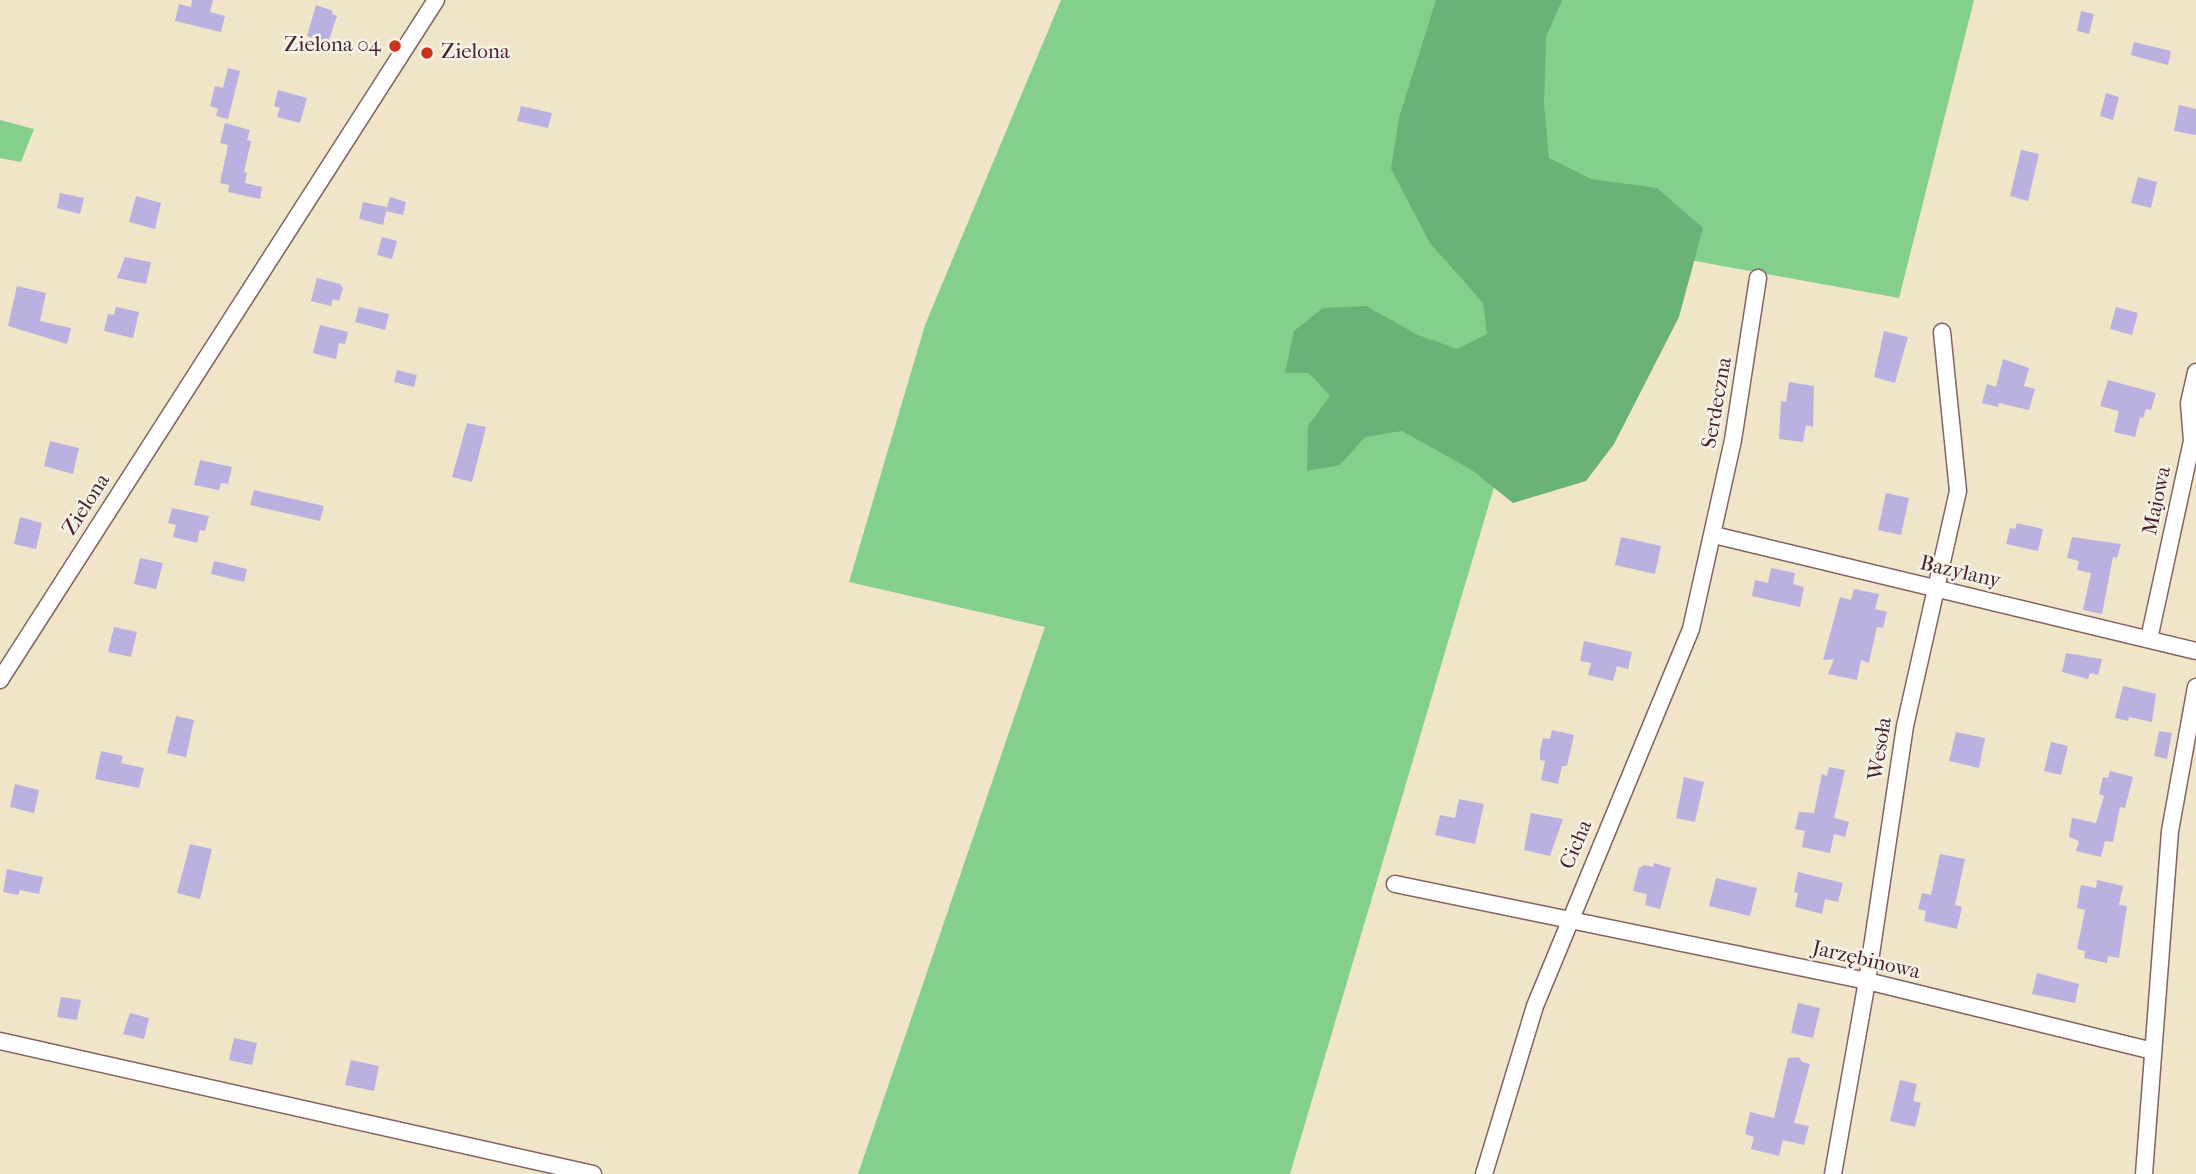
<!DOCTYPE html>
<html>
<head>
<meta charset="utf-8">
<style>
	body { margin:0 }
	canvas { display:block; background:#f0e5c9 }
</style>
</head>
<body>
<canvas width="2196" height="1174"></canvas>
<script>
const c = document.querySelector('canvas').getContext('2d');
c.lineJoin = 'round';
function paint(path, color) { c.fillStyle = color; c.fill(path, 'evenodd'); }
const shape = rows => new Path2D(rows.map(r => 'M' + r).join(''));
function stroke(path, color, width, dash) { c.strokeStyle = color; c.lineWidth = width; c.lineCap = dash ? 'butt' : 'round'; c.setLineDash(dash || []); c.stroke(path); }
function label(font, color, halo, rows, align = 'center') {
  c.font = font + ' "IM FELL French Canon",serif'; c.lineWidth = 5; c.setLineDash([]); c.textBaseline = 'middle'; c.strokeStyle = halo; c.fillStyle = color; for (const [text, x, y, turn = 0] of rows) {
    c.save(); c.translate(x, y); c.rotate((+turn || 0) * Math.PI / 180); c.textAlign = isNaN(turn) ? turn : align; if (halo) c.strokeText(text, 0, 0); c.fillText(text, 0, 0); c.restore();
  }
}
const green = shape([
	[1061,0,1974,0,1899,298,1568,238,1290,1174,858,1174,1045,627,849,582,925,325],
	[0,120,34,129,21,162,0,158]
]);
const forest = shape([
	[1436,0,1562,0,1546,37,1544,103,1549,158,1591,179,1657,188,1703,228,1679,317,1614,444,1586,481,1513,503,1472,470,1402,431,1365,437,1340,465,1307,471,1308,426,1330,396,1309,373,1285,373,1294,331,1323,308,1366,306,1418,335,1457,349,1487,334,1483,303,1430,243,1391,169,1399,118]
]);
const building = shape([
	[192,0,213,0,210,12,225,16,221,32,175,21,179,4,191,7],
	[316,5,333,11,332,14,337,16,328,43,307,36],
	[2081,11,2094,14,2089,34,2077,31],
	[2134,42,2171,51,2168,65,2131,55],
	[228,68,240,71,228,119,216,116,218,109,210,106,215,86,223,88],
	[278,90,307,98,300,123,277,117,280,108,274,106],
	[2106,93,2119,97,2113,120,2100,116],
	[2179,105,2196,109,2196,135,2174,131],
	[521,106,552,113,548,128,517,121],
	[225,123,250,130,247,140,251,141,244,172,247,173,245,183,262,187,260,199,228,192,229,185,220,183,228,145,220,143],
	[2021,150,2039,154,2028,201,2010,196],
	[2138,177,2157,182,2151,208,2131,203],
	[60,193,84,198,80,214,57,208],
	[136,196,161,203,155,229,129,222],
	[390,197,406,202,403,215,386,211],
	[363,202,387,207,383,225,359,219],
	[382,237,397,241,392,259,377,255],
	[125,257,151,262,146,284,117,278],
	[317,278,340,284,343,288,339,301,333,299,331,306,311,301],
	[17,286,46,293,40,321,71,328,67,344,8,326],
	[116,307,139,312,133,338,104,331,108,314,114,315],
	[359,307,389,314,385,330,355,322],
	[2116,307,2138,313,2132,335,2110,329],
	[320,325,348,332,345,344,339,343,336,359,313,353],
	[1884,331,1908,337,1895,383,1874,377],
	[2003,359,2029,368,2024,386,2035,389,2029,410,1999,403,1998,407,1982,403,1987,384,1996,387],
	[397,370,417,375,414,387,394,382],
	[2108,380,2156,393,2151,410,2146,409,2143,418,2140,417,2135,437,2114,432,2119,411,2100,406],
	[1789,382,1814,386,1813,427,1806,425,1803,442,1779,439,1781,401,1786,402],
	[467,423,486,427,472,482,452,477],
	[50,441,79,448,73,474,44,466],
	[200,460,232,467,228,484,221,483,219,490,194,485],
	[254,490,324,506,320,521,250,505],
	[1886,493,1909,498,1901,535,1878,530],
	[172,508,209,516,205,531,200,530,197,543,173,537,176,525,168,523],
	[20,517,42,523,36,549,14,544],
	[2017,523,2043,529,2038,551,2006,544,2010,528,2015,529],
	[1621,537,1661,546,1655,574,1615,565],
	[2072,537,2121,544,2117,558,2113,557,2102,614,2083,610,2091,573,2077,570,2079,561,2067,558],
	[140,558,163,563,156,589,134,584],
	[214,561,247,569,244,582,211,574],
	[1771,568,1795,573,1793,584,1804,587,1800,607,1752,596,1755,580,1768,583],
	[1854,589,1879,594,1875,609,1887,612,1883,628,1877,627,1869,663,1861,660,1857,680,1828,674,1834,659,1823,660,1840,597,1851,600],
	[114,627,137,632,131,657,108,652],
	[1584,641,1632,652,1628,669,1617,666,1613,681,1588,675,1591,663,1580,661],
	[2066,653,2102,659,2098,675,2090,673,2088,679,2062,672],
	[2123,686,2156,694,2152,722,2129,717,2128,721,2115,718],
	[176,716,194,720,186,757,167,753],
	[1552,730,1574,735,1567,766,1562,766,1558,784,1541,780,1545,761,1540,760,1540,751,1543,738,1550,739],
	[2159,731,2172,733,2167,759,2154,756],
	[1956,732,1985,738,1979,768,1949,761],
	[2051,742,2068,746,2061,775,2044,771],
	[101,751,123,756,121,763,144,768,139,788,95,779],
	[1829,767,1845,770,1834,818,1849,822,1845,837,1834,834,1830,853,1802,847,1805,831,1795,829,1799,812,1814,813,1822,774,1827,776],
	[2110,771,2133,777,2125,808,2120,807,2113,842,2105,841,2101,857,2076,851,2079,841,2069,837,2072,818,2096,823,2104,796,2099,794,2103,777,2108,778],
	[1684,777,1704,782,1695,822,1676,818],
	[15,784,39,790,34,813,10,807],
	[1459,799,1484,804,1475,844,1435,835,1440,815,1455,818],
	[1531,813,1563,819,1550,856,1524,850],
	[190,844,212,849,200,899,177,893],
	[1940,854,1965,859,1955,905,1962,907,1957,929,1924,921,1926,911,1918,909,1922,893,1931,895],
	[1654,863,1671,868,1660,909,1645,905,1647,894,1633,891,1639,868,1644,865,1653,867],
	[7,869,43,877,39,894,20,890,18,895,3,892],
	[1798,872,1843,883,1838,902,1825,899,1822,914,1795,907,1798,893,1794,892],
	[1716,878,1757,888,1750,916,1709,906],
	[2097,880,2123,886,2119,905,2127,906,2119,958,2108,956,2107,963,2084,958,2085,951,2077,949,2085,910,2077,908,2081,885,2096,888],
	[2037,973,2079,984,2075,1003,2032,994],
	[61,997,81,1000,77,1020,57,1017],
	[1798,1003,1820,1008,1813,1038,1791,1033],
	[130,1013,149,1018,144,1039,123,1034],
	[234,1038,257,1043,252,1065,229,1060],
	[1799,1057,1802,1062,1810,1064,1794,1123,1809,1126,1804,1145,1783,1140,1779,1156,1751,1149,1754,1137,1745,1134,1750,1112,1774,1118,1788,1058],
	[351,1060,379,1066,374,1091,345,1085],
	[1900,1080,1917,1084,1913,1101,1921,1103,1915,1127,1890,1121]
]);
const minor = shape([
	[1714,535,2196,651],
	[2149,639,2192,441,2189,403,2196,372],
	[0,680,436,0],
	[1395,884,1867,981,2153,1051],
	[0,1041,593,1174],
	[1484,1174,1535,1006,1691,629,1733,440,1758,278],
	[1833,1174,1867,981,1905,726,1958,491,1942,332],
	[2144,1174,2170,831,2196,687]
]);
const markers = [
	[395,46,7,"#c8321e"],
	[427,53,7,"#c8321e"]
];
const poiNames = [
	["Zielona 04",381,46],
	["Zielona",441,53,"left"]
];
const streetNames = [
	["Serdeczna",1718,403,-80],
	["Majowa",2158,501,-78],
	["Zielona",87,505,-57],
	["Bazylany",1960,573,13],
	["Wesoła",1881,749,-81],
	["Cicha",1577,845,-67],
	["Jarzębinowa",1866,961,13]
];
paint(green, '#84cf8c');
paint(forest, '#6bb278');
paint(building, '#bbb1e0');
stroke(minor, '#846462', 19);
stroke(minor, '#fff', 16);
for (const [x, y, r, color] of markers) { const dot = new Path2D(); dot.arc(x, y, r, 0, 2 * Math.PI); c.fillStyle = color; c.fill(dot); stroke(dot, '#f7f3e8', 2.5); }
label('21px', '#4a1f2b', '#f7f3e8', poiNames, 'right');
label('21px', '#4a1f2b', '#f7f3e8', streetNames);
</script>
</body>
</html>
